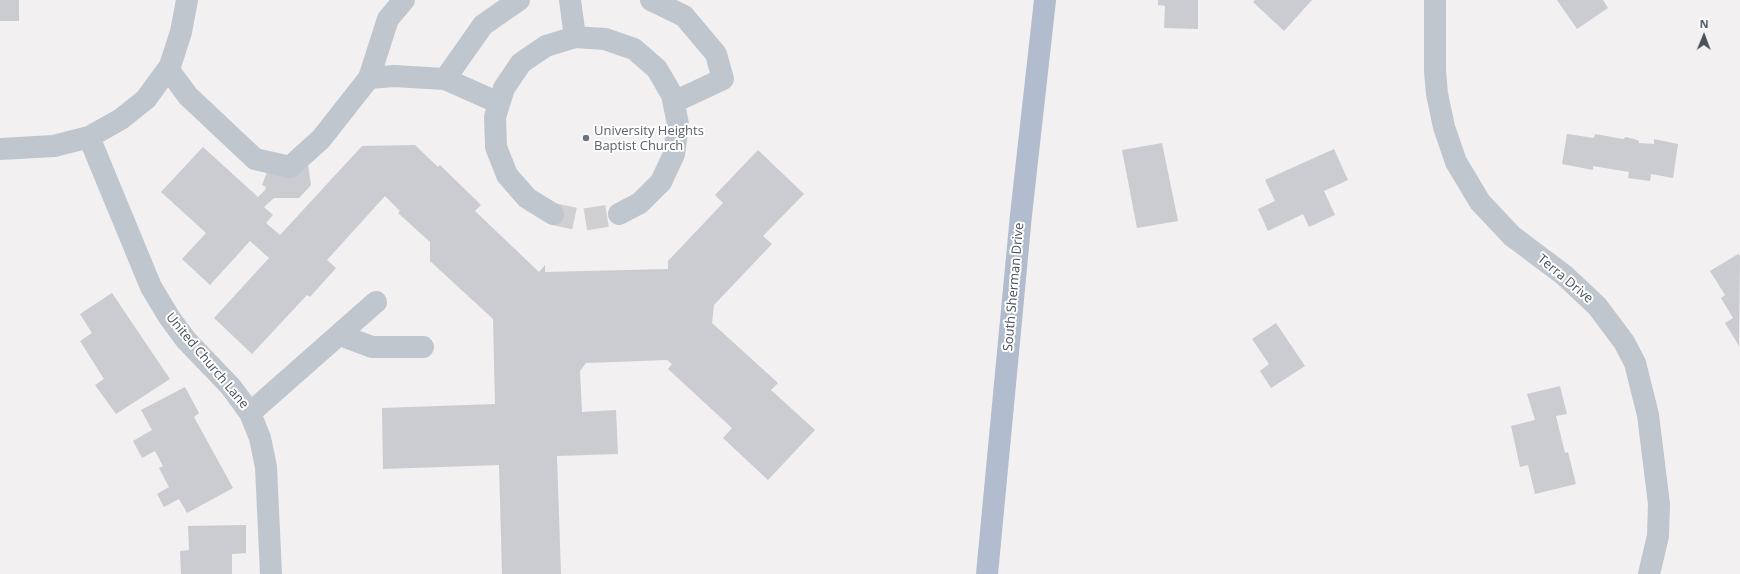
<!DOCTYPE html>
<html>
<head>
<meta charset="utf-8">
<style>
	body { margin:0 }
	#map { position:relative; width:1740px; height:574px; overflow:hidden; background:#f2f0f0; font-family:"Open Sans",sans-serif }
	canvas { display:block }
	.north { position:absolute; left:1684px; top:16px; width:40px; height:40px; -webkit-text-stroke:3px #fff; paint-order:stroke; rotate:1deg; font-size:11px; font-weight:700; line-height:16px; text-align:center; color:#49515d }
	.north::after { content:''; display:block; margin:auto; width:14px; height:18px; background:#49515d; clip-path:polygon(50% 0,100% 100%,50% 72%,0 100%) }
</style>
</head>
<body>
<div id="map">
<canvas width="1740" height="574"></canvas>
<div class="north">N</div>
</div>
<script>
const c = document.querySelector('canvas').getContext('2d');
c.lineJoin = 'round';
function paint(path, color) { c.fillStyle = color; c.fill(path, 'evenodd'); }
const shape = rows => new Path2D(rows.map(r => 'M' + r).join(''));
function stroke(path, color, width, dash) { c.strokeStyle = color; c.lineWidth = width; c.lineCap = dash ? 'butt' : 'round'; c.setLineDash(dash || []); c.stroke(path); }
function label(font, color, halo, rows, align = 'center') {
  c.font = font + ' "Open Sans",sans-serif'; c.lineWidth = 4; c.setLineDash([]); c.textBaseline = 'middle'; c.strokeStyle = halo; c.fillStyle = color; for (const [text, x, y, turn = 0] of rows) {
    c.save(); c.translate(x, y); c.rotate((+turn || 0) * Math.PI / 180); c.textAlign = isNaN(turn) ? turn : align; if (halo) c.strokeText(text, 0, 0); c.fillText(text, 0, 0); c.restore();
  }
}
const building = shape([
	[0,0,19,0,19,21,0,21],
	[1158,0,1198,0,1198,29,1164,28,1165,6,1158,5],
	[1255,0,1312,0,1284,31,1253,2],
	[1557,0,1603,0,1608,8,1577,29],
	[1567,134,1594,138,1595,134,1623,139,1626,137,1634,139,1639,141,1639,143,1654,144,1654,139,1678,144,1673,178,1651,174,1650,181,1628,178,1629,172,1593,166,1593,170,1562,164],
	[1162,143,1178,221,1137,228,1122,150],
	[415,145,438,167,440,165,481,205,475,211,539,272,545,265,545,272,668,269,668,261,723,203,715,195,758,150,804,194,763,236,772,244,714,305,712,323,778,383,771,390,815,430,768,480,723,438,732,428,668,369,672,364,667,360,586,363,580,371,582,412,616,410,618,454,557,456,561,574,502,574,499,465,383,469,382,408,495,404,493,319,430,261,430,242,398,213,400,211,385,196,327,260,336,268,310,297,307,295,252,354,214,318,269,258,250,241,210,285,182,259,206,233,161,192,203,147,258,197,265,190,266,187,262,185,272,159,307,158,311,185,299,198,274,198,264,207,273,215,266,223,280,235,362,146],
	[1334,149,1348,180,1324,191,1335,215,1309,227,1303,214,1268,231,1258,209,1275,201,1265,180],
	[1738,254,1740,256,1739,346,1725,323,1733,318,1721,298,1725,295,1710,271],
	[112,293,170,379,116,414,95,385,104,379,80,341,92,333,80,314],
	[1276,323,1305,366,1271,388,1260,371,1269,364,1252,339],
	[1560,386,1567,414,1556,416,1565,453,1568,452,1576,484,1535,494,1528,465,1520,467,1511,426,1535,420,1527,394],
	[185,387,199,413,194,417,233,488,187,513,179,499,164,507,157,494,169,487,159,468,163,466,155,451,142,458,133,441,152,430,141,410],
	[246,525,246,553,232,554,232,574,181,574,180,551,189,550,188,526]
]);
const minorTunnel = shape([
	[553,214,582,220,619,214]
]);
const minor = shape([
	[570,0,575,37],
	[651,0,684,16,716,54,723,79,674,102],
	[1435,0,1435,71,1437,94,1444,127,1456,162,1480,202,1512,236,1564,275,1597,306,1624,342,1635,363,1648,415,1659,504,1658,536,1649,574],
	[168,69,188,96,255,159,290,167,321,139,369,78,394,76,445,79,499,103],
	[369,78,388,19,404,0],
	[445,79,483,25,519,0],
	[89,137,151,287,169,317,186,340,231,387,250,413,260,438,266,467,271,574],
	[0,149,54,146,89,137,121,119,146,99,170,66,181,32,187,0],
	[553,214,527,198,507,175,496,147,495,117,504,88,521,63,546,46,575,37,605,39,634,49,657,69,672,95,678,124,674,154,661,182,640,203,619,214],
	[340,335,372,347,423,347],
	[250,413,376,302]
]);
const major = shape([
	[987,574,1021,215,1045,0]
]);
const markers = [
	[586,138,4,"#6b7280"]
];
const worshipNames = [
	["University Heights",594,131],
	["Baptist Church",594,146]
];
const streetNames = [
	["Terra Drive",1565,279,40],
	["South Sherman Drive",1014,287,-85],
	["United Church Lane",207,361,50]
];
paint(building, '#caccd2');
stroke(minorTunnel, '#d0d0d3', 22, [22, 11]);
stroke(minor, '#bfc6ce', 22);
stroke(major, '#b1bcce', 22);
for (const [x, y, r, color] of markers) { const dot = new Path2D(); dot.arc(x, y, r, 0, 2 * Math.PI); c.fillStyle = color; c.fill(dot); stroke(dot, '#fff', 1.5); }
label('13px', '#5b616d', '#fff', worshipNames, 'left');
label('13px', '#49515d', '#fff', streetNames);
</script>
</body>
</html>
